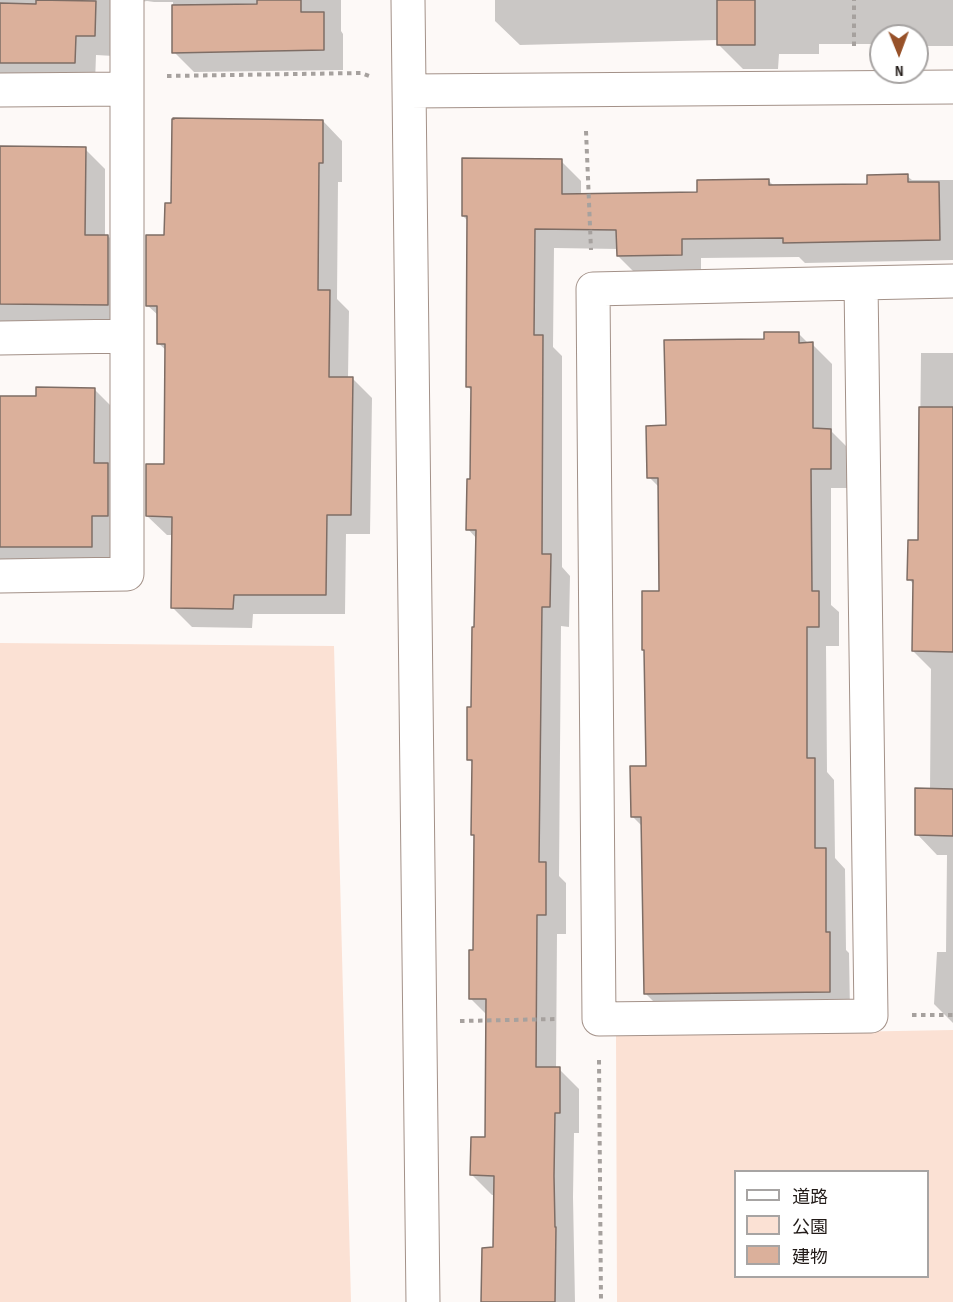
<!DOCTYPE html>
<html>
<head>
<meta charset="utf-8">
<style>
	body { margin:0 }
	#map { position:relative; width:953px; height:1302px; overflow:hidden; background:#fdf9f7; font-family:"Sofia Sans Condensed","Noto Sans JP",sans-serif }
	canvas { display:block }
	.legend { position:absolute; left:734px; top:1170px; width:195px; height:108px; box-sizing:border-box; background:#fff; border:2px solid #a7a4a3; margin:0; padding:8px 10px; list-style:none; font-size:18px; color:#221b18 }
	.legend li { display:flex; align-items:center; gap:12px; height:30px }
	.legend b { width:30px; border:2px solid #a7a4a3 }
	.north { position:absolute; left:869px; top:24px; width:60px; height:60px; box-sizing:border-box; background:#fff; border:2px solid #a7a4a3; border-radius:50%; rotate:179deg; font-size:16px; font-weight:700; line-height:24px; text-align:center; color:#221b18 }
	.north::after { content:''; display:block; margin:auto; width:21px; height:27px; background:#975129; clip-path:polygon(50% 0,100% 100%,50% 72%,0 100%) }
</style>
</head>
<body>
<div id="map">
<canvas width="953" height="1302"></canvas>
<ul class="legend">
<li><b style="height:8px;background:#fff"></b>道路</li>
<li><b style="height:16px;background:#fbe1d4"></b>公園</li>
<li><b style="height:16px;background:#dbb09b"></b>建物</li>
</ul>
<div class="north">N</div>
</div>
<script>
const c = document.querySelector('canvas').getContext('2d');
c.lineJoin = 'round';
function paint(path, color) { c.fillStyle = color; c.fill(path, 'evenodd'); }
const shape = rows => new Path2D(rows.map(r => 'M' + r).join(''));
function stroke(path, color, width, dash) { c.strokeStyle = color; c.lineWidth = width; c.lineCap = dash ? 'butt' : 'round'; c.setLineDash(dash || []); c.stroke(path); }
const green = shape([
	[0,643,334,646,351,1302,0,1302],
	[953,1030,953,1302,617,1302,616,1036],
	[736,1172,928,1172,928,1276,736,1276]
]);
const shadow = shape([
	[0,0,341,0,341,31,343,34,343,70,194,72,174,52,173,2,154,2,147,1,141,2,114,56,96,55,95,83,0,80],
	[495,0,953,0,953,46,923,46,922,44,917,44,917,36,881,36,881,44,819,44,819,54,779,54,778,69,743,69,718,44,718,40,520,45,495,21],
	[323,121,342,141,342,182,338,182,337,299,349,311,348,378,352,378,372,398,370,534,346,534,345,614,253,614,252,628,192,627,173,608,173,535,167,535,147,516,166,465,167,351,158,343,159,316,147,305,166,236,172,205],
	[0,146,15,146,17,148,85,149,105,169,105,236,108,236,128,256,128,325,0,323],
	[561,161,581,181,581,195,698,193,768,180,774,186,869,186,907,176,912,180,953,180,953,260,805,263,799,257,701,258,701,275,638,276,618,256,618,249,554,248,553,347,562,356,562,567,570,576,569,627,561,626,559,876,566,883,566,934,557,934,556,1069,559,1069,579,1089,579,1133,574,1133,573,1197,575,1302,483,1302,495,1249,496,1195,492,1195,472,1175,486,1139,487,1015,470,998,475,951,476,837,473,834,474,764,468,759,476,629,477,539,468,529,471,481,472,391,467,386,468,221,463,216],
	[798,333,809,344,812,344,832,364,832,432,850,450,850,488,831,488,831,605,839,612,839,646,826,646,827,772,834,780,835,858,845,869,846,950,849,953,850,1012,665,1013,645,993,643,827,632,816,648,767,661,593,660,488,649,477,667,427,765,340],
	[921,353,953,353,953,1023,934,1004,937,952,946,952,947,855,937,855,917,834,930,790,931,669,913,651,914,585,909,579,919,541],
	[94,389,114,409,111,567,0,566,0,398,38,398]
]);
const building = shape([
	[36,0,96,1,95,36,76,36,75,63,0,63,0,3,36,4,36,0],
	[257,0,301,0,301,12,324,12,324,50,172,53,172,5,257,4,257,0],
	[717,0,755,0,755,45,717,45,717,0],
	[173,118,323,120,323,163,319,163,318,290,330,290,329,377,353,377,351,515,327,515,326,595,234,595,233,609,171,608,172,517,146,516,146,464,164,464,165,344,157,344,157,306,146,306,146,235,164,235,165,203,171,203,172,119,174,119,173,118],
	[0,146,86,147,85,235,108,235,108,305,0,304,0,146],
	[462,158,562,159,562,194,697,192,697,180,769,179,769,185,867,184,867,175,908,174,908,182,939,182,940,240,783,243,783,238,682,239,682,255,617,256,616,230,535,229,534,335,543,335,542,554,551,554,550,607,542,607,539,862,546,862,546,915,537,915,536,1067,560,1067,560,1113,555,1113,554,1176,555,1227,556,1227,555,1302,481,1302,482,1248,493,1247,494,1176,470,1175,471,1137,485,1137,486,999,469,999,469,950,473,950,474,835,471,835,472,760,467,760,467,707,471,707,472,627,474,627,476,530,466,530,467,479,470,479,471,387,466,387,467,216,462,216,462,158],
	[764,332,799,332,799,343,813,342,813,428,831,429,831,469,811,469,812,591,819,591,819,627,807,627,807,758,815,758,815,848,826,848,826,932,830,932,830,992,644,994,641,817,631,817,630,766,646,766,644,650,642,650,642,591,659,591,658,478,647,478,646,426,666,425,664,340,764,339,764,332],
	[36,387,95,388,94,463,108,463,108,516,92,516,92,547,0,547,0,396,36,396,36,387],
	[919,407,953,407,953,652,912,651,913,580,907,580,908,540,918,540,919,407],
	[915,788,953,789,953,836,915,835,915,788]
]);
const path = shape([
	[854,46,854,0],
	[167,76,361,73,369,76],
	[586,131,591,250],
	[912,1015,953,1015],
	[460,1021,557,1019],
	[599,1060,601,1302]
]);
const minor = shape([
	[0,90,127,89],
	[861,283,871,1016,599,1019,593,289,861,283,953,281],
	[0,338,127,336],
	[0,576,127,574,127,0]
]);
const tertiary = shape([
	[408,0,423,1302],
	[409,91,953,87]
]);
paint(green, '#fbe1d4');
paint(shadow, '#0003');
paint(building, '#dbb09b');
stroke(building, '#7e6d65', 1.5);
stroke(minor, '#a39188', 35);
stroke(tertiary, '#a39188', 35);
stroke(path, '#a6a19e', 4, [4.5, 4.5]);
stroke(minor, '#fff', 33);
stroke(tertiary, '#fff', 33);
</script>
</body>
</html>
